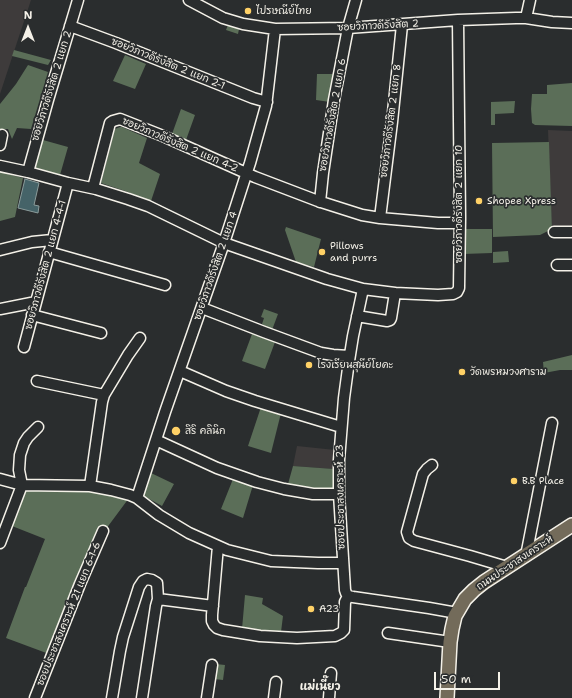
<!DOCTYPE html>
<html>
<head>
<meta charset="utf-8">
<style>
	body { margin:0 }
	#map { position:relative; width:572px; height:698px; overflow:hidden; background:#2a2d2e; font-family:"Shantell Sans",sans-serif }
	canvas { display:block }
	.north { position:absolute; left:8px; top:8px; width:40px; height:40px; -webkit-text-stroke:3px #2a2d2e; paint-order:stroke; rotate:0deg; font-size:11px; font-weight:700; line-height:16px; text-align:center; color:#f4f1e8 }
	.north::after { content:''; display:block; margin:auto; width:14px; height:18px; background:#f4f1e8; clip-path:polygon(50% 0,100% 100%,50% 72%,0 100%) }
	.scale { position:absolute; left:434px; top:672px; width:66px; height:18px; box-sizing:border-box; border:2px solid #f4f1e8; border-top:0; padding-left:5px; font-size:12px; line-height:14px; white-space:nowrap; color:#f4f1e8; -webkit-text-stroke:3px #2a2d2e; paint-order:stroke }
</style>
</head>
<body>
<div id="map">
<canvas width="572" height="698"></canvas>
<div class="north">N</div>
<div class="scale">50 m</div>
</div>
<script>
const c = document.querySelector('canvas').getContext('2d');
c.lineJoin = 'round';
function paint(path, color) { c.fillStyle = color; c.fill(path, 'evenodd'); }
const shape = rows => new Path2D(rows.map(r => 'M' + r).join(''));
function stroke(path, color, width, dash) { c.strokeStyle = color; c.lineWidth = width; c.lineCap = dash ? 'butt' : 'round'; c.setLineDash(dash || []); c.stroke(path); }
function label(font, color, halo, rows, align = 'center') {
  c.font = font + ' "Shantell Sans","Playpen Sans Thai",sans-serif'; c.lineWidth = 3.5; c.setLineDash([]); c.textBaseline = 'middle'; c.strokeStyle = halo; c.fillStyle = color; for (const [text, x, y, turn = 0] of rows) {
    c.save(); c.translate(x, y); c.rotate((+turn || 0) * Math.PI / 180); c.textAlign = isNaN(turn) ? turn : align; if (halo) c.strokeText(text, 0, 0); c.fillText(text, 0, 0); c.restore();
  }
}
const built = shape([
	[0,0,31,0,0,94],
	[548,130,572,131,572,230,552,231],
	[297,446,335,450,334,469,293,466]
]);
const green = shape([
	[228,25,239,29,238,34,226,30],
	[14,50,51,60,48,65,12,56],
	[125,55,146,64,135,89,113,81],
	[28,65,48,72,31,129,17,128,12,139,8,129,0,129,0,104,16,84],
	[317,74,336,74,330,102,316,100],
	[572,83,572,126,535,125,532,123,531,109,532,94,547,94,547,85],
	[515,101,514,113,495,114,495,125,491,125,491,102],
	[181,109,195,115,186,140,172,134],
	[120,127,122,127,147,138,139,163,160,174,151,201,128,192,101,183,115,129],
	[43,140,68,147,60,175,36,168,35,165],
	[549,142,552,229,540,235,493,237,492,143],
	[0,172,23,178,15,217,0,221],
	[286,227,321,239,314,267,296,262,285,230],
	[463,229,492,229,492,253,463,254],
	[508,251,509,262,493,263,493,252],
	[264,309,278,314,272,330,262,324,264,318,261,317],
	[252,334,275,342,265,369,242,361],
	[572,355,572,370,560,370,544,373,543,362],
	[261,407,281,413,271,453,248,446],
	[293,466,334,469,334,489,310,490,288,484],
	[151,473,174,484,162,506,142,495,142,490],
	[233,479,253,485,243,518,221,509],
	[25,489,94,492,129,498,106,529,49,654,6,638,25,587,26,587,45,539,12,526],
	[245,595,263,598,262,604,283,616,281,632,242,629],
	[216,664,225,665,223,680,214,679]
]);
const water = shape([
	[25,179,39,183,34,205,39,206,38,213,18,208,25,179]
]);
const minor = shape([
	[189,0,223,18,243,24,275,29,348,28,458,20,516,18,526,18,552,22,572,23],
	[526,18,530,0],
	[70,26,116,43,253,98,267,102],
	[0,145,2,135],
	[0,166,28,172,68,183,96,189,128,199,148,206,224,243,327,279,363,289,395,293,438,295,453,294,457,292,459,288,460,218,458,20],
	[28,172,48,100,78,0],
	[93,188,110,123,113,121,120,119,163,136,255,177,318,201,362,215,380,218,438,223,460,223],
	[320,202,323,173,334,100,348,28,356,0],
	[380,218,392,122,402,25],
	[554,232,572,232],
	[0,250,32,242,52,240],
	[49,252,165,285],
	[557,265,572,265],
	[363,289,353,336,349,361,344,398,339,460,339,494,345,590,346,593,348,596,353,597,429,608,457,613],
	[202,308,264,332,321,353,333,355,349,356],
	[0,309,36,302],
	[32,315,101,333],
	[357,316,387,321,390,320,391,318,395,293],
	[24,347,68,183],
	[180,371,226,391,255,401,341,427],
	[37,381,104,395],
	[156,440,217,468,257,482,284,489,313,494,339,494],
	[432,465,427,469,423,474,407,532,409,538,414,541,470,556,507,567],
	[0,479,22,485,90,486,111,490,130,495,137,498,159,515,189,533,227,550,271,561,318,563,343,563],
	[90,486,102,402,104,395,128,355,140,338],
	[137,498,165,412,224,243,244,181,250,163,266,106,275,29],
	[0,543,22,485,19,470,20,455,24,443,28,437,38,427],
	[218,546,212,615,212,621,214,625,217,628,223,630,260,636,297,638,335,636,341,633,344,630,345,602,348,596],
	[526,556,552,423],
	[388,633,450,642],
	[35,698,80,584,103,531],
	[112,698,120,651,123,637,139,587,143,581,147,579,152,580,157,583,158,599,213,606],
	[142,698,156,606,158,599],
	[207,698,212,665],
	[274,698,276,682],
	[329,698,331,673]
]);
const major = shape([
	[447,698,450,642,452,629,455,616,465,599,474,590,484,582,572,525]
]);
const markers = [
	[248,11,4,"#ffd166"],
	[479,201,4,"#ffd166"],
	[322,252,4,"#ffd166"],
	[309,365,4,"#ffd166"],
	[462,372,4,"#ffd166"],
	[176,431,5,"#ffd166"],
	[514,481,4,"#ffd166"],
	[311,609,4,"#ffd166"]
];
const poiNames = [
	["ไปรษณีย์ไทย",256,11],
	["Shopee Xpress",487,201],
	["Pillows",330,246],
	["and purrs",330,258],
	["โรงเรียนสุนีย์โยคะ",317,365],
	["วัดพรหมวงศาราม",470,372],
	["สิริ คลินิก",185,431],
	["B.B Place",522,481],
	["A23",319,609]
];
const streetNames = [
	["ซอยวิภาวดีรังสิต 2",378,26,-3],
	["ซอยวิภาวดีรังสิต 2 แยก 2-1",168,64,22],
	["ซอยวิภาวดีรังสิต 2 แยก 2",52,86,-73],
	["ซอยวิภาวดีรังสิต 2 แยก 6",333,115,-80],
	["ซอยวิภาวดีรังสิต 2 แยก 8",391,121,-83],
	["ซอยวิภาวดีรังสิต 2 แยก 4-2",180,145,23],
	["ซอยวิภาวดีรังสิต 2 แยก 10",459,204,-90],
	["ซอยวิภาวดีรังสิต 2 แยก 4-4-1",46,265,-75],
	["ซอยวิภาวดีรังสิต 2 แยก 4",216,266,-71],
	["ซอยประชาสงเคราะห์ 23",341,497,-91],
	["ถนนประชาสงเคราะห์",515,563,-34],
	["ซอยประชาสงเคราะห์ 21 แยก 6-1-6",69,614,-68]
];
const neighbourhoodNames = [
	["แม่เนี๊ยว",320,687]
];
paint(built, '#3e3b3b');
paint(green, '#5b6e58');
paint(water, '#456368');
stroke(water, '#8b9c9b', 1);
stroke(minor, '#f4f1e8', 13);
stroke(major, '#f4f1e8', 16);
stroke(minor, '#2a2d2e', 10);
stroke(major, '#736b5a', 13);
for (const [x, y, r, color] of markers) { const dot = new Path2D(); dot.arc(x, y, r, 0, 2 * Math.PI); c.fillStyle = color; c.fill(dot); stroke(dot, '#2a2d2e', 1.5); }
label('10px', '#f4f1e8', '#2a2d2e', poiNames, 'left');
label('10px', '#f4f1e8', '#2a2d2e', streetNames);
label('bold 11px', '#f4f1e8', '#2a2d2e', neighbourhoodNames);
</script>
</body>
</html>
